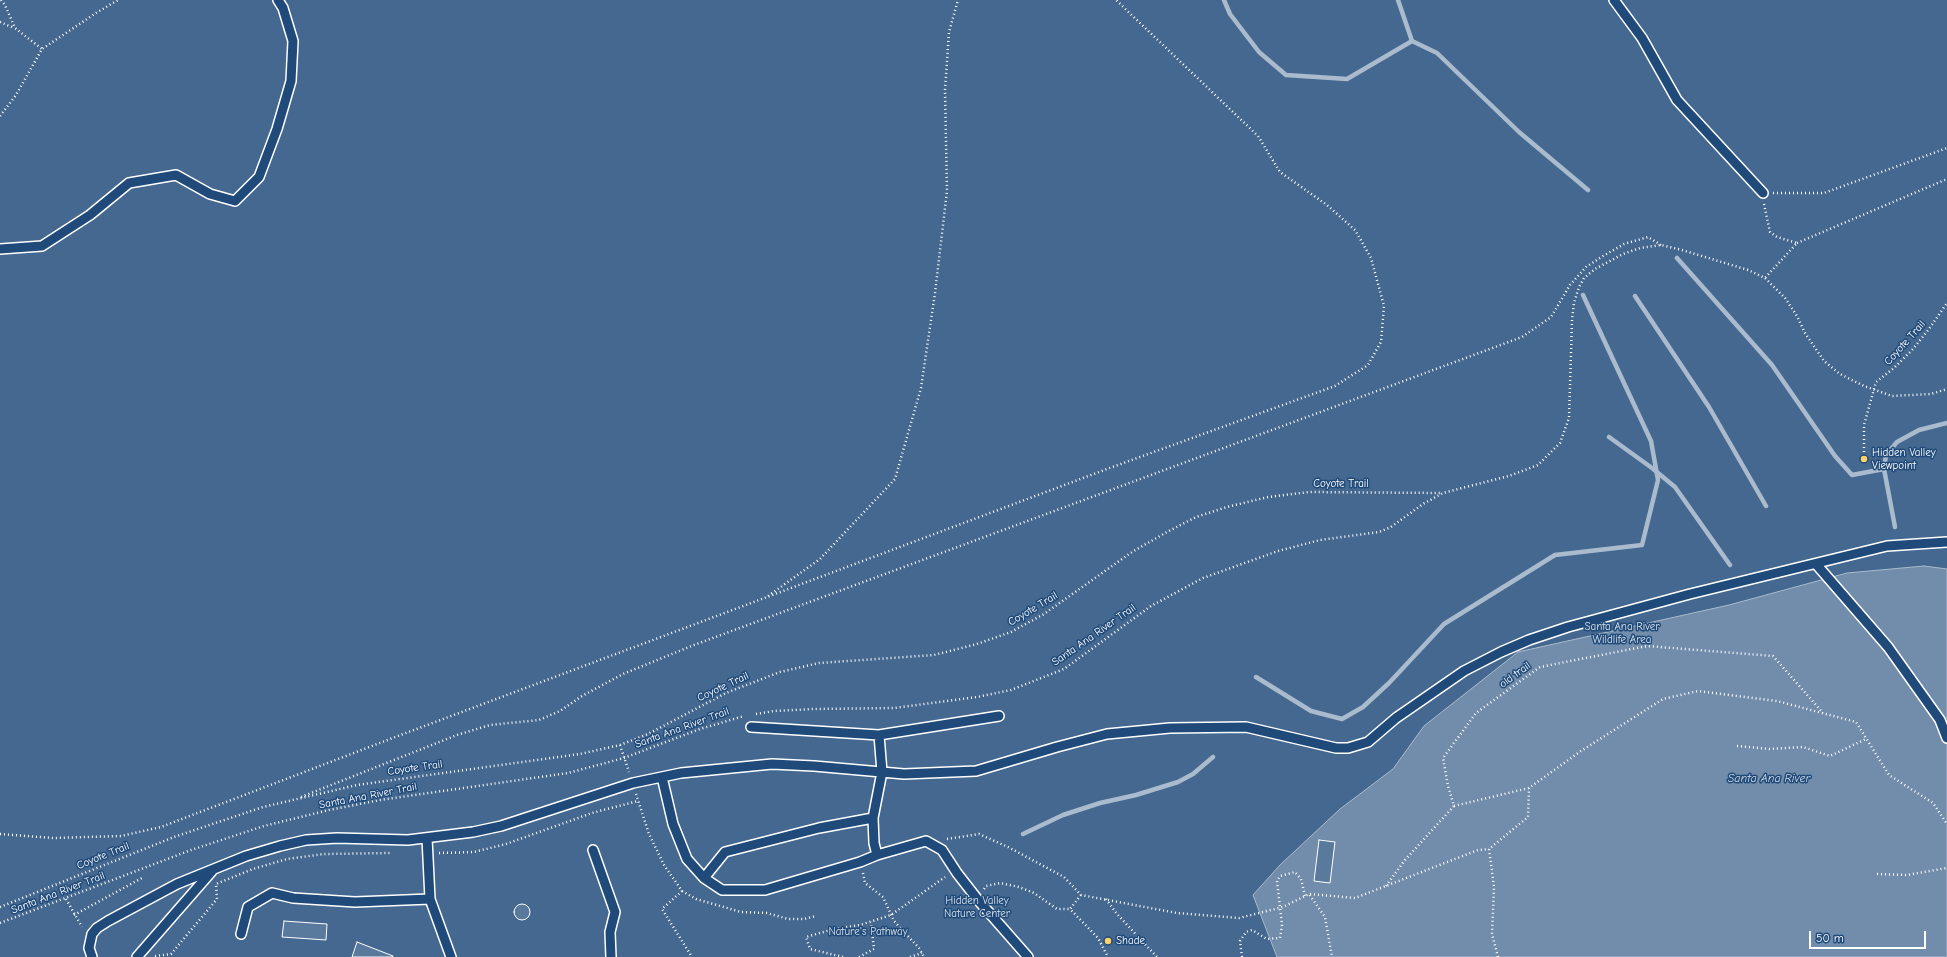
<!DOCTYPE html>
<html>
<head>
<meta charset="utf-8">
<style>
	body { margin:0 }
	#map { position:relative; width:1947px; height:957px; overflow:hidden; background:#28517f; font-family:"Comic Neue",sans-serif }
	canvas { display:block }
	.scale { position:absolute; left:1809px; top:931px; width:117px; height:18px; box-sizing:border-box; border:2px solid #fff; border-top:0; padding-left:5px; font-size:12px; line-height:14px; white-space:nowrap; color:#fff; -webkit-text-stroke:3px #1f4a7a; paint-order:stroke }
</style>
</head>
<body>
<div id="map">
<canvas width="1947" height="957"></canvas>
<div class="scale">50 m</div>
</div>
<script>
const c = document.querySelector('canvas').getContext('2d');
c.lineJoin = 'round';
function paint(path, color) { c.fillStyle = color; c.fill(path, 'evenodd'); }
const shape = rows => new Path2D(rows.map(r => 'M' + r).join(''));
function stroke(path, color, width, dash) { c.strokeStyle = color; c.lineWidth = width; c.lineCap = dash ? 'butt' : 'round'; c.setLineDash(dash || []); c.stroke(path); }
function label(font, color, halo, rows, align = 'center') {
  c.font = font + ' "Comic Neue",sans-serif'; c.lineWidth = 3; c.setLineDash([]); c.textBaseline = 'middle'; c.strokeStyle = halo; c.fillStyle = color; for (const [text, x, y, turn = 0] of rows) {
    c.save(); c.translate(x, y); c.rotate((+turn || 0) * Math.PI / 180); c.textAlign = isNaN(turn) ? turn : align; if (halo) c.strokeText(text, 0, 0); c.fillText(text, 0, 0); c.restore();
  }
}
const green = shape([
	[0,0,1947,0,1947,957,0,957]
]);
const water = shape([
	[1924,566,1947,569,1947,957,1277,957,1253,895,1280,865,1340,809,1393,769,1424,726,1518,652,1729,605,1847,573,1924,566]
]);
const stream = shape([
	[1224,0,1230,14,1259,52,1286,75,1347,79,1412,41],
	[1398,0,1412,41,1437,53,1519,132,1588,190],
	[1677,258,1772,365,1835,456,1852,475,1884,469],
	[1635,296,1709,407,1766,506],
	[1609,437,1652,468,1675,487,1730,565],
	[1895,527,1884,469,1886,455,1897,442,1919,430,1947,423],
	[1256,677,1311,711,1342,719,1363,707,1389,683,1444,624,1555,555,1642,545,1658,480,1651,441,1583,295],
	[1023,834,1063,815,1100,803,1136,795,1178,782,1193,774,1213,757]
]);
const building = shape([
	[1319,840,1335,842,1330,883,1314,881,1319,840],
	'514 912a8 8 0 1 1 16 0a8 8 0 1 1-16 0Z',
	[284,921,327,924,326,940,282,937,284,921],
	[357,942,393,956,393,957,352,957,357,942]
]);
const path = shape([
	[1,0,5,5,15,28,42,49],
	[0,22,14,28],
	[0,116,16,95,42,49,96,13,118,0],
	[1773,193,1824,193,1947,148],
	[1764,204,1770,232,1777,237,1797,243,1765,278],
	[1797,243,1947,179],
	[1864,456,1864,425,1876,382,1894,368,1913,349,1929,329,1947,303],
	[768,596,820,559,895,479,921,388,935,293,947,191,945,90,949,32,958,0],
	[756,714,774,711,814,709,894,708,977,697,1011,690,1064,669,1151,606,1203,578,1278,551,1320,540,1379,532,1391,527,1423,504,1443,493,1509,476,1538,465,1560,443,1569,418,1572,320,1574,303,1579,287,1584,278,1595,269,1623,254,1640,248,1661,245,1682,250,1748,270,1765,278,1785,298,1797,316,1805,333,1824,361,1840,374,1864,386,1892,396,1931,394,1947,389],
	[620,745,629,772],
	[1737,746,1770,749,1803,747,1830,756,1866,739],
	[636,794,649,834,664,865,682,891,662,909,692,957],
	[301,797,457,735,490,725,539,720,560,711,582,696,623,674,694,645,1522,337,1551,317,1570,285,1586,267,1603,256,1624,244,1648,237,1661,245],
	[1454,806,1529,788,1581,751,1663,699,1698,691,1777,701,1856,722,1889,775,1933,803,1947,824],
	[0,834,53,838,121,836,161,827,398,736,1107,469,1335,386,1368,365,1381,342,1384,306,1371,258,1355,230,1327,205,1280,172,1258,136,1116,0],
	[947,839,979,834,1008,847,1064,877,1081,895,1177,913,1239,918,1283,907,1309,894,1325,917,1332,957],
	[439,853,474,852,506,844,592,813,638,801],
	[863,873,865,883,883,897,894,921,919,948,924,957],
	[1877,874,1907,875,1947,868],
	[1386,886,1405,860,1454,806,1448,786,1443,758,1476,713,1540,667,1647,646,1773,656,1823,713],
	[984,889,986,886,1000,883,1019,887,1034,893,1057,909,1070,909],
	[682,891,696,899,741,912,767,913,788,919,804,919,816,916],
	[1310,894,1355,898,1478,850,1489,849],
	[1081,895,1070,909,1098,938,1108,957],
	[66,899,82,927],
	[1106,899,1117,914,1157,957],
	[0,907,174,837,263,807,357,785,580,754,620,745,648,734,726,693,780,672,819,663,934,655,977,644,1011,632,1044,614,1132,552,1167,532,1196,517,1227,507,1268,497,1309,492,1442,493],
	[74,915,142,878],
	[0,923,191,850,264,826,329,810,380,800,568,773,624,758,700,729,744,716],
	[155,956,171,954,217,899,216,884,253,869,287,859,324,854,392,853],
	[843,957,810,949,806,937,834,929,860,925,891,915,945,877],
	[859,957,874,949,871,922],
	[910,957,922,953],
	[1242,957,1240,941,1246,932,1252,930,1267,939,1280,938,1282,925,1277,881,1280,876,1295,872,1301,879,1305,896],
	[1498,957,1492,934,1494,887,1489,849,1528,817,1529,788]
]);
const lane = shape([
	[1614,0,1642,38,1677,100,1763,193],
	[0,249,42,246,90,215,129,183,176,175,210,194,235,201,259,177,277,129,291,81,293,41,283,8,278,0],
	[1816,564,1888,647,1940,720,1947,738],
	[999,716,879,735,882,772,873,818,874,843,877,855,926,841,942,850,957,873,978,900,1028,957],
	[751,727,879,735],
	[662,777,673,824,687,859,704,878,722,890,765,890,860,862,877,855],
	[427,838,430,899,451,957],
	[593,850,615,912,610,932,611,957],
	[704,878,725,852,819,828,873,818],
	[241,934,248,907,272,893,293,898,355,902,430,899],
	[92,957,89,948,92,934,97,928,108,921,177,884,246,856,280,846,306,840,337,838,408,840,473,832,501,826,633,783,681,773,772,764,814,766,904,774,976,771,1057,747,1107,734,1170,728,1246,727,1336,748,1348,748,1368,742,1396,718,1464,671,1501,652,1529,640,1568,627,1690,594,1887,546,1947,542],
	[137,957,212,871]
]);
const markers = [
	[1864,459,4,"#ffd166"],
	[1108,941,4,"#ffd166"]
];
const streetNames = [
	["Coyote Trail",1905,343,-48],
	["Coyote Trail",1341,484],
	["Coyote Trail",1033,609,-31],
	["Santa Ana River Trail",1094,635,-35],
	["old trail",1515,675,-36],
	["Coyote Trail",723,687,-25],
	["Santa Ana River Trail",682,728,-20],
	["Coyote Trail",415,768,-8],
	["Santa Ana River Trail",368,796,-11],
	["Coyote Trail",103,856,-22],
	["Santa Ana River Trail",58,893,-21]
];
const poiNames = [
	["Hidden Valley",1872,453],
	["Viewpoint",1872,466],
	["Shade",1116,941]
];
const parkNames = [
	["Santa Ana River",1622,627],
	["Wildlife Area",1622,640],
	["Hidden Valley",977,901],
	["Nature Center",977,914],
	["Nature's Pathway",868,932]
];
const waterNames = [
	["Santa Ana River",1769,779]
];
paint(green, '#446890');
paint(water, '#718dab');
stroke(water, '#aabbcd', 1);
stroke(stream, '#aabbcd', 4.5);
paint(building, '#5a7a9d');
stroke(building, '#fff', 1);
stroke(lane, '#fff', 12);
stroke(path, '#fff', 2.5, [1, 3]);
stroke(lane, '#1f4a7a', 9);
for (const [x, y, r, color] of markers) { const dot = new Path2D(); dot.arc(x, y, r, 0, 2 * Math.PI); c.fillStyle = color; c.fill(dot); stroke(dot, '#1f4a7a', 1.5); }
label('11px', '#fff', '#1f4a7a', streetNames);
label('11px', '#fff', '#1f4a7a', poiNames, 'left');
label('11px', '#dae1e9', '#1f4a7a', parkNames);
label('italic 12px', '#d4dde6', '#1f4a7a', waterNames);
</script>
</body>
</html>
